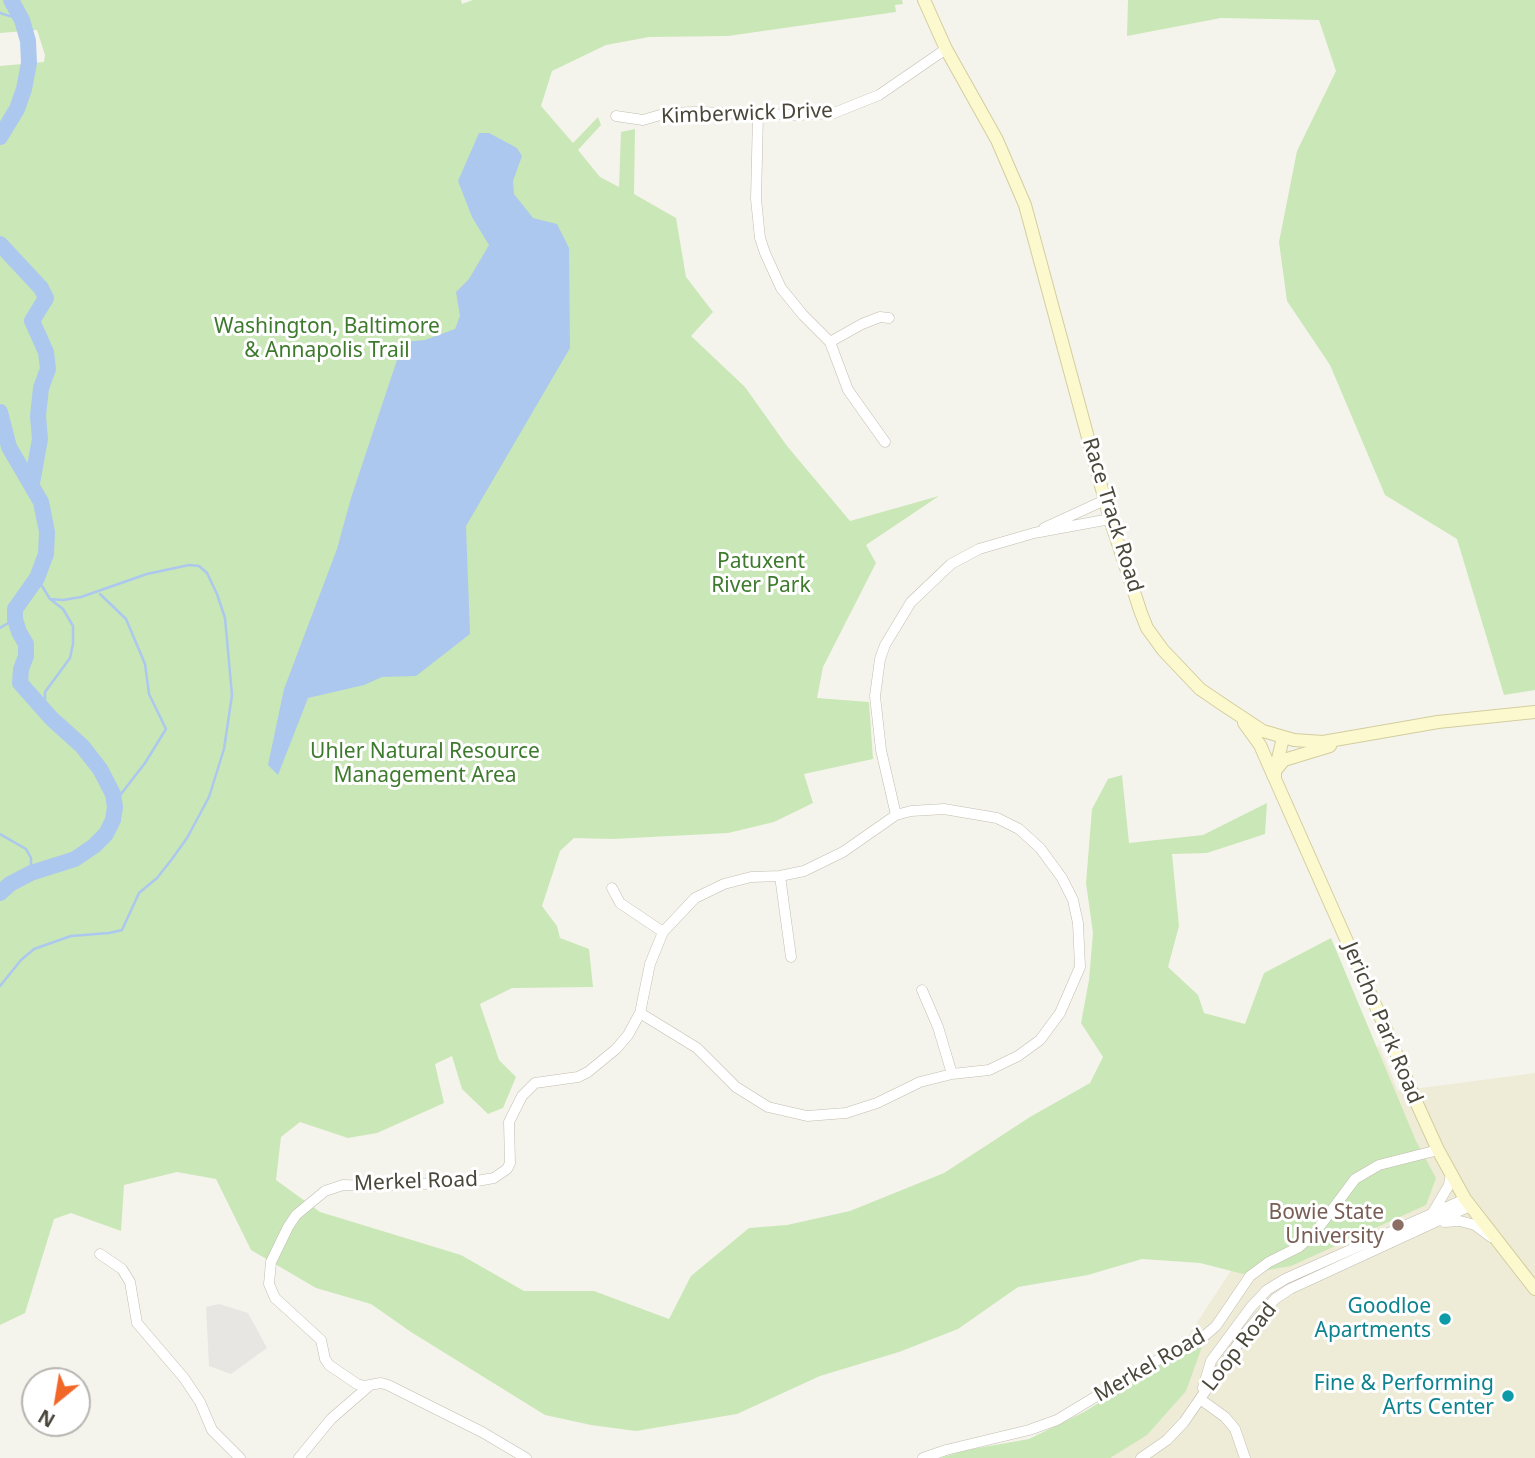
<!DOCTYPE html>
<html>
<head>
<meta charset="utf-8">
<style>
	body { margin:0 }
	#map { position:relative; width:1535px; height:1458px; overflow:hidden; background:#f5f4ec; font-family:"Noto Sans",sans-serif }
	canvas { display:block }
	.north { position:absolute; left:21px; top:1367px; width:70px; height:70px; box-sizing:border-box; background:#fff; border:2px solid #b7b5b0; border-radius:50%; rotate:210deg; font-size:19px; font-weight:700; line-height:28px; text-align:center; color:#4a463a }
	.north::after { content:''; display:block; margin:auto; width:24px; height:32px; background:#f16728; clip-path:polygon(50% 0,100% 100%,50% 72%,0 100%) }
</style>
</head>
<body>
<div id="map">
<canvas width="1535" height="1458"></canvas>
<div class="north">N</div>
</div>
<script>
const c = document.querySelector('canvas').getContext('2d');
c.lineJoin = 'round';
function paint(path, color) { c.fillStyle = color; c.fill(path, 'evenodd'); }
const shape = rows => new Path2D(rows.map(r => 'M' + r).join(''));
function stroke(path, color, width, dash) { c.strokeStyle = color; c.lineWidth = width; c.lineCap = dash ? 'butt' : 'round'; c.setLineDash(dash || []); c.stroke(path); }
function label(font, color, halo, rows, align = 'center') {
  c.font = font + ' "Noto Sans",sans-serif'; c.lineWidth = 6; c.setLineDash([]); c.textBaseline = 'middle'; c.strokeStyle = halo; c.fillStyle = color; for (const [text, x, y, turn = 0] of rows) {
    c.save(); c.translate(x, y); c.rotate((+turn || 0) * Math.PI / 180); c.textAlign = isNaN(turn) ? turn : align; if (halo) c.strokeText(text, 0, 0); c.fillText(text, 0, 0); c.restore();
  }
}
const education = shape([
	[1379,1045,1398,1091,1535,1073,1535,1458,1027,1458,1173,1359]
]);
const green = shape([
	[0,0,461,0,462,4,473,0,902,0,903,4,895,5,896,12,728,36,649,37,606,45,552,71,541,106,573,143,598,117,601,125,578,150,600,177,619,187,621,132,635,129,634,194,676,218,686,277,713,312,691,336,745,387,787,446,850,521,939,496,866,545,876,563,823,667,817,698,869,702,873,759,804,774,813,803,774,822,728,833,612,839,574,838,560,851,542,906,557,926,560,938,589,949,593,987,512,988,480,1004,499,1060,516,1077,503,1108,488,1114,462,1089,452,1056,435,1064,444,1103,377,1133,348,1138,300,1122,281,1137,276,1180,320,1212,461,1255,524,1291,594,1291,669,1319,691,1276,749,1228,787,1225,850,1211,944,1173,1030,1117,1090,1083,1103,1057,1081,1023,1089,980,1093,933,1086,883,1092,809,1108,779,1122,775,1129,843,1203,835,1267,803,1265,834,1207,853,1172,854,1179,926,1168,967,1198,995,1204,1013,1245,1024,1264,973,1331,938,1416,1141,1436,1178,1426,1205,1291,1266,1243,1274,1200,1263,1142,1259,1088,1275,1018,1287,958,1329,899,1352,820,1376,737,1414,636,1431,591,1425,545,1415,411,1332,371,1304,316,1288,251,1250,216,1179,177,1172,124,1185,121,1231,71,1213,54,1219,25,1313,0,1325,0,66,44,62,45,55,37,30,0,33],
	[1128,0,1535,0,1535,690,1504,695,1457,539,1385,495,1330,365,1287,301,1279,242,1297,151,1336,71,1319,20,1221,18,1127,36],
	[1203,1344,1186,1391,1147,1435,1110,1458,940,1458,967,1450,1029,1439,1084,1412,1171,1358]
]);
const parking = shape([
	[219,1304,248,1313,267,1348,231,1374,209,1366,206,1307]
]);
const water = shape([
	[479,133,489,133,517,148,522,156,513,181,514,194,533,218,557,224,569,248,570,348,466,526,470,634,416,676,382,677,364,685,308,698,278,775,268,765,284,689,337,549,351,498,403,342,425,340,455,329,460,316,456,292,469,279,489,245,472,217,458,181]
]);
const stream = shape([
	[0,13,22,20],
	[37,578,50,599,63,609,73,626,73,644,70,658,45,692,45,703,52,719],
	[100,594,126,619,145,664,149,694,166,729,145,763,114,803],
	[0,628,15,619],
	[0,834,26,849,31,858,31,873],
	[0,986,21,960,34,949,71,936,109,933,122,930,139,893,157,878,172,859,187,838,209,797,224,749,232,695,225,618,217,594,207,573,199,566,189,565,147,574,81,597,63,600,50,599]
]);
const river = shape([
	[0,137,17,109,24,89,29,63,28,41,22,20,11,0],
	[0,244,41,288,46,298,32,321,46,352,48,369,41,388,38,416,40,439,32,483],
	[0,412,9,447,41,502,47,532,46,554,37,578,15,609,15,619,19,632,26,644,26,656,21,669,20,683,52,719,82,746,100,769,113,794,115,807,113,820,106,834,94,846,75,859,31,873,10,884,0,893]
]);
const street = shape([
	[758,115,756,199,760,238,765,253,781,288,803,315,830,342,848,390,885,442],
	[616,116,643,120,667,113,697,112,799,115,834,113,879,95,946,49],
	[830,342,862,324,880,317,889,318],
	[1044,528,1105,500],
	[896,815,881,750,875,696,880,659,885,645,911,602,951,564,979,549,1034,533,1110,519],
	[780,876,791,957],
	[612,888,620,903,663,932],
	[922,990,938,1027,952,1074],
	[1432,1214,1449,1185,1451,1174],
	[1444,1222,1460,1221,1475,1225,1491,1237],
	[100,1254,122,1269,130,1282,137,1323,184,1378,200,1402,212,1430,240,1458],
	[1203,1388,1211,1361,1251,1307,1267,1290,1285,1279,1465,1199],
	[1200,1399,1225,1417,1235,1429,1245,1458],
	[299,1458,331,1419,369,1386],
	[526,1458,482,1432,388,1385,381,1383,364,1386,357,1384,329,1365,325,1359,321,1340,275,1298,269,1284,271,1262,288,1227,296,1215,325,1191,343,1185,372,1186,471,1182,494,1178,507,1169,510,1163,509,1122,522,1096,535,1083,578,1077,588,1072,616,1049,628,1035,640,1013,650,964,663,932,695,898,724,884,751,877,780,876,804,871,843,852,896,815,911,811,944,809,997,818,1019,829,1040,848,1062,878,1073,900,1078,923,1080,967,1060,1013,1040,1040,1018,1056,989,1070,952,1074,920,1082,877,1103,846,1113,807,1116,768,1107,736,1087,697,1048,640,1013],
	[923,1458,946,1450,1029,1430,1057,1420,1148,1365,1202,1338,1216,1326,1250,1276,1269,1262,1299,1247,1314,1234,1355,1179,1379,1165,1438,1150],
	[1141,1458,1167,1440,1184,1422,1247,1331,1275,1299,1290,1289,1470,1206]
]);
const secondary = shape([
	[924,0,946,49,997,140,1025,205,1110,519,1141,613,1147,628,1163,650,1200,689,1225,706,1263,731,1294,740,1323,742,1438,722,1535,712],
	[1244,723,1260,745,1274,777],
	[1283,738,1275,771,1275,779,1389,1036,1413,1095,1438,1150,1465,1199,1535,1289],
	[1275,771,1284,760,1330,746]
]);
const markers = [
	[1398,1225,7,"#8d6e63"],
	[1445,1319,7,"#0f9aa8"],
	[1508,1396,7,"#0f9aa8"]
];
const streetNames = [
	["Kimberwick Drive",747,114,-2],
	["Race Track Road",1112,515,73],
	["Jericho Park Road",1382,1023,67],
	["Merkel Road",416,1182,-2],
	["Loop Road",1240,1347,-52],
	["Merkel Road",1150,1366,-30]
];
const parkNames = [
	["Washington, Baltimore",327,327],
	["& Annapolis Trail",327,351],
	["Patuxent",761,562],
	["River Park",761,586],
	["Uhler Natural Resource",425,752],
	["Management Area",425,776]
];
const educationNames = [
	["Bowie State",1384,1213],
	["University",1384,1237]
];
const cultureNames = [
	["Goodloe",1431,1307],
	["Apartments",1431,1331],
	["Fine & Performing",1494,1384],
	["Arts Center",1494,1408]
];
paint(education, '#eeebd7');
paint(green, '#cae7b7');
paint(parking, '#e7e6e3');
paint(water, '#acc8ee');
stroke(stream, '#acc8ee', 2.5);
stroke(river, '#acc8ee', 16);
stroke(street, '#c1bdaf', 11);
stroke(secondary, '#d3cd9e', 14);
stroke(street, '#fff', 10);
stroke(secondary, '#fcf9cf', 12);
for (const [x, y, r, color] of markers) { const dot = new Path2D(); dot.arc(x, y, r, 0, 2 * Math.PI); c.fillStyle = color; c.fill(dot); stroke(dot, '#fff', 2.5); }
label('21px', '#4a463a', '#fff', streetNames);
label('21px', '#3e7a2e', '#fff', parkNames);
label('21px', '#785e54', '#fff', educationNames, 'right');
label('21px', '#0d838f', '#fff', cultureNames, 'right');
</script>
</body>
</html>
